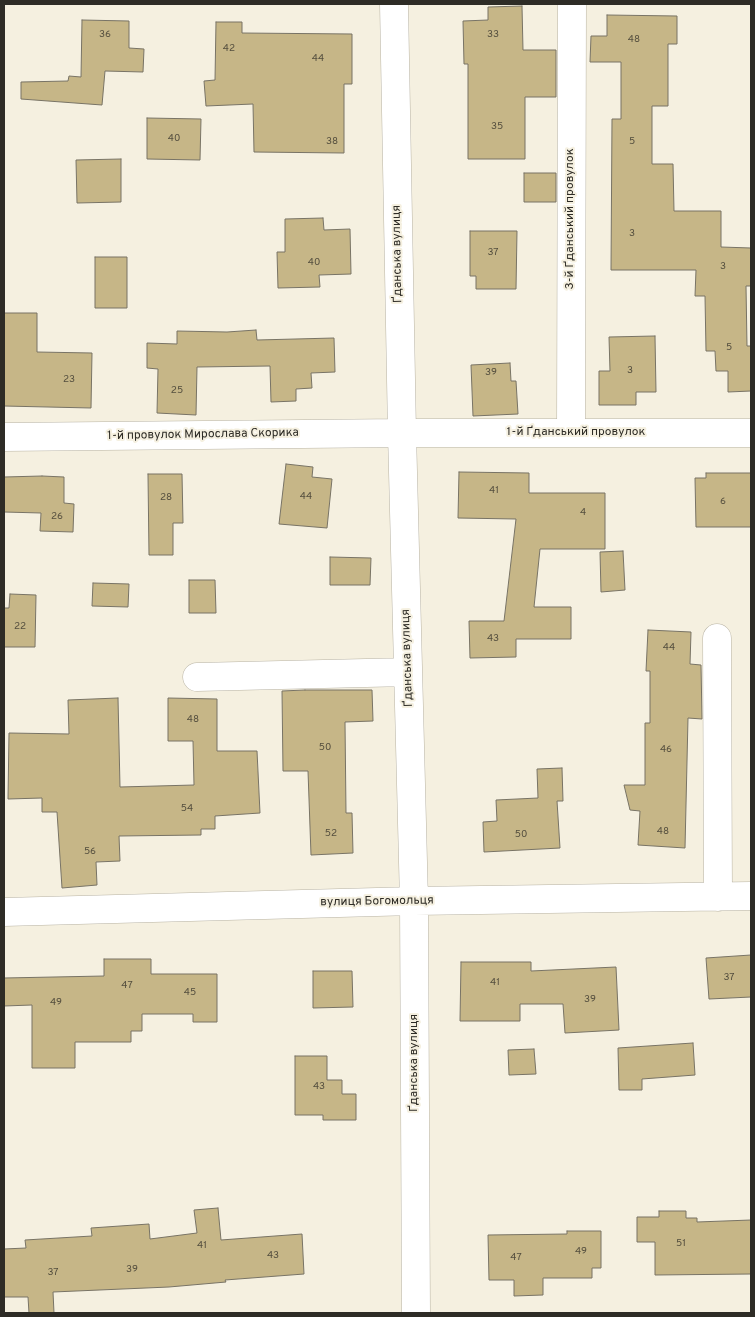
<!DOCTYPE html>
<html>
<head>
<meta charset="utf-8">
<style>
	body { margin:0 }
	#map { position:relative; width:755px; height:1317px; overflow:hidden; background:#f5f0e0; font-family:Overpass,sans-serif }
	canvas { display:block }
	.frame { position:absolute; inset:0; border:5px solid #2e2c26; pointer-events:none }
</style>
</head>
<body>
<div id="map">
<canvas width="755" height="1317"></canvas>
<div class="frame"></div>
</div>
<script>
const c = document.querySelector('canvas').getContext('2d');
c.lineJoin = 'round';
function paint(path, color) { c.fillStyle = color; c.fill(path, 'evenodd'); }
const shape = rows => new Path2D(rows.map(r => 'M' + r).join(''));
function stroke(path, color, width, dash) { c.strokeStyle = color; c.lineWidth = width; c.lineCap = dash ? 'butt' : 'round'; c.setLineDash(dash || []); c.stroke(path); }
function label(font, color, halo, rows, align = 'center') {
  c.font = font + ' Overpass,sans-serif'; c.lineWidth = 4; c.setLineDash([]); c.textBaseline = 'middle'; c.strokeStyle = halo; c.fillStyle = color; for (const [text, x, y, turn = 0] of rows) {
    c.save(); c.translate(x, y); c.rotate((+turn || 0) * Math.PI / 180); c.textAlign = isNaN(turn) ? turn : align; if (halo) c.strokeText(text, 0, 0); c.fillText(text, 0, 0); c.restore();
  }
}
const building = shape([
	[522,6,523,50,556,50,556,97,525,97,525,159,468,159,468,64,464,64,463,21,488,20,488,7,522,6],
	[607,15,677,16,677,44,668,44,668,106,652,106,652,164,673,164,674,211,721,211,721,247,751,248,751,286,746,286,747,346,751,346,751,391,728,392,728,371,716,371,715,351,706,351,705,296,695,296,696,270,611,270,612,119,621,119,621,62,590,62,591,36,607,36,607,15],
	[82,20,129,21,129,48,144,49,143,72,105,71,102,105,21,99,21,82,68,81,69,76,81,77,82,20],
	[216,22,242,22,242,33,352,34,352,84,344,84,344,153,254,152,253,104,206,106,204,81,215,80,216,22],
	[147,118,201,119,200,160,147,159,147,118],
	[121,159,121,202,77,203,76,160,121,159],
	[524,173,556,173,556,202,524,202,524,173],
	[323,218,324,230,350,229,351,274,319,275,320,287,278,288,277,252,285,252,285,219,323,218],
	[470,231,517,231,516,289,476,289,476,276,470,276,470,231],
	[95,257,127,257,127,308,95,308,95,257],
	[4,313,37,313,37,352,92,353,91,408,4,406,4,313],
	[256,330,257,340,334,338,335,372,311,373,312,388,296,389,296,401,271,402,270,366,197,367,196,415,157,413,158,369,147,368,147,343,177,344,177,331,227,332,256,330],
	[655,336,656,392,636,392,636,405,599,405,599,371,610,371,609,337,655,336],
	[510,363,511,381,516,381,518,414,473,416,471,365,510,363],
	[286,464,313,467,312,477,332,479,327,528,279,524,286,464],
	[459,472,529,473,529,493,605,493,605,549,540,549,534,607,571,607,571,639,516,639,516,657,470,658,469,621,504,621,516,519,458,518,459,472],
	[706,473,751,473,751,527,696,527,695,478,706,478,706,473],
	[148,474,182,474,183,523,173,523,173,555,149,555,148,474],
	[42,476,64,477,64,503,74,504,73,532,40,531,41,513,4,512,4,477,42,476],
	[623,551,625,590,601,592,600,552,623,551],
	[330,557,371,558,370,585,330,585,330,557],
	[189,580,215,580,216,613,189,613,189,580],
	[93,583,129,584,128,607,92,606,93,583],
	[10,594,36,595,35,647,4,647,4,608,9,608,10,594],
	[648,630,691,632,690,664,701,665,702,719,688,718,685,848,638,845,640,811,630,810,624,785,645,785,645,723,650,723,650,671,646,671,648,630],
	[305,690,372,690,373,721,345,722,346,813,352,813,353,853,311,855,308,771,283,771,282,691,305,690],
	[118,698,120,787,194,785,193,741,168,741,168,698,217,699,217,751,257,751,260,813,215,816,215,829,201,829,201,835,119,836,120,861,96,862,97,885,62,888,57,812,42,812,42,798,8,799,9,733,69,734,68,700,118,698],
	[562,768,563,801,557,801,560,848,484,852,483,822,497,821,496,800,538,798,537,769,562,768],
	[751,955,751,997,709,999,706,958,751,955],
	[104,959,151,959,151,974,217,974,217,1022,193,1022,193,1014,142,1014,142,1031,131,1031,131,1042,75,1042,75,1068,32,1068,32,1005,4,1006,4,978,104,976,104,959],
	[461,962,531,962,531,971,616,967,619,1030,565,1033,563,1004,520,1004,520,1021,460,1021,461,962],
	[313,971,352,971,353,1007,313,1008,313,971],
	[693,1043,695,1075,642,1079,642,1090,619,1090,618,1048,693,1043],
	[534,1049,536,1074,509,1075,508,1050,534,1049],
	[295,1056,327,1056,327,1080,342,1080,342,1094,356,1094,356,1120,323,1120,323,1115,295,1115,295,1056],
	[218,1208,221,1240,302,1234,304,1274,225,1280,226,1282,169,1287,53,1292,54,1313,29,1313,28,1297,4,1297,4,1249,26,1248,25,1240,92,1236,91,1228,149,1224,150,1239,197,1233,194,1210,218,1208],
	[659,1211,686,1211,686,1218,697,1218,697,1222,751,1220,751,1274,655,1275,655,1242,637,1242,637,1217,659,1217,659,1211],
	[567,1231,601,1231,601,1268,592,1268,592,1278,543,1278,543,1295,514,1296,514,1280,489,1280,488,1235,567,1234,567,1231]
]);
const minor = shape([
	[394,4,402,433,414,901,416,1313],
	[571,433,572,4],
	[4,437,402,433,751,433],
	[717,638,718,897],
	[197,677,408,672],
	[4,912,414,901,751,896]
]);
const numberNames = [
	["36",105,35],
	["33",493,35],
	["48",634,40],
	["42",229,49],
	["44",318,59],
	["35",497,127],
	["40",174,139],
	["38",332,142],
	["5",632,142],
	["3",632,234],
	["37",493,253],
	["40",314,263],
	["3",723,267],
	["5",729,348],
	["3",630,371],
	["39",491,373],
	["23",69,380],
	["25",177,391],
	["41",494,491],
	["44",306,497],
	["28",166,498],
	["6",723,502],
	["4",583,513],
	["26",57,517],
	["22",20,627],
	["43",493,639],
	["44",669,648],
	["48",193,720],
	["50",325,748],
	["46",666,750],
	["54",187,809],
	["48",663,832],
	["52",331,834],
	["50",521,835],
	["56",90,852],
	["37",729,978],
	["41",495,983],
	["47",127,986],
	["45",190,993],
	["39",590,1000],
	["49",56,1003],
	["43",319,1087],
	["51",681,1244],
	["41",202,1246],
	["49",581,1252],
	["43",273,1256],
	["47",516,1258],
	["39",132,1270],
	["37",53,1273]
];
const streetNames = [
	["3-й Ґданський провулок",571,219,-90],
	["Ґданська вулиця",398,254,-91],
	["1-й Ґданський провулок",576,433],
	["1-й провулок Мирослава Скорика",203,435,-1],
	["Ґданська вулиця",408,658,-92],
	["вулиця Богомольця",377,902,-1],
	["Ґданська вулиця",415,1063,-90]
];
paint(building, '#c6b687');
stroke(building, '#787365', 1);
stroke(minor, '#b8b3a4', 29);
stroke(minor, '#fff', 28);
label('10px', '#544e3e', null, numberNames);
label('12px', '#2e2c26', '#f5f0e0', streetNames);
</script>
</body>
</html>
